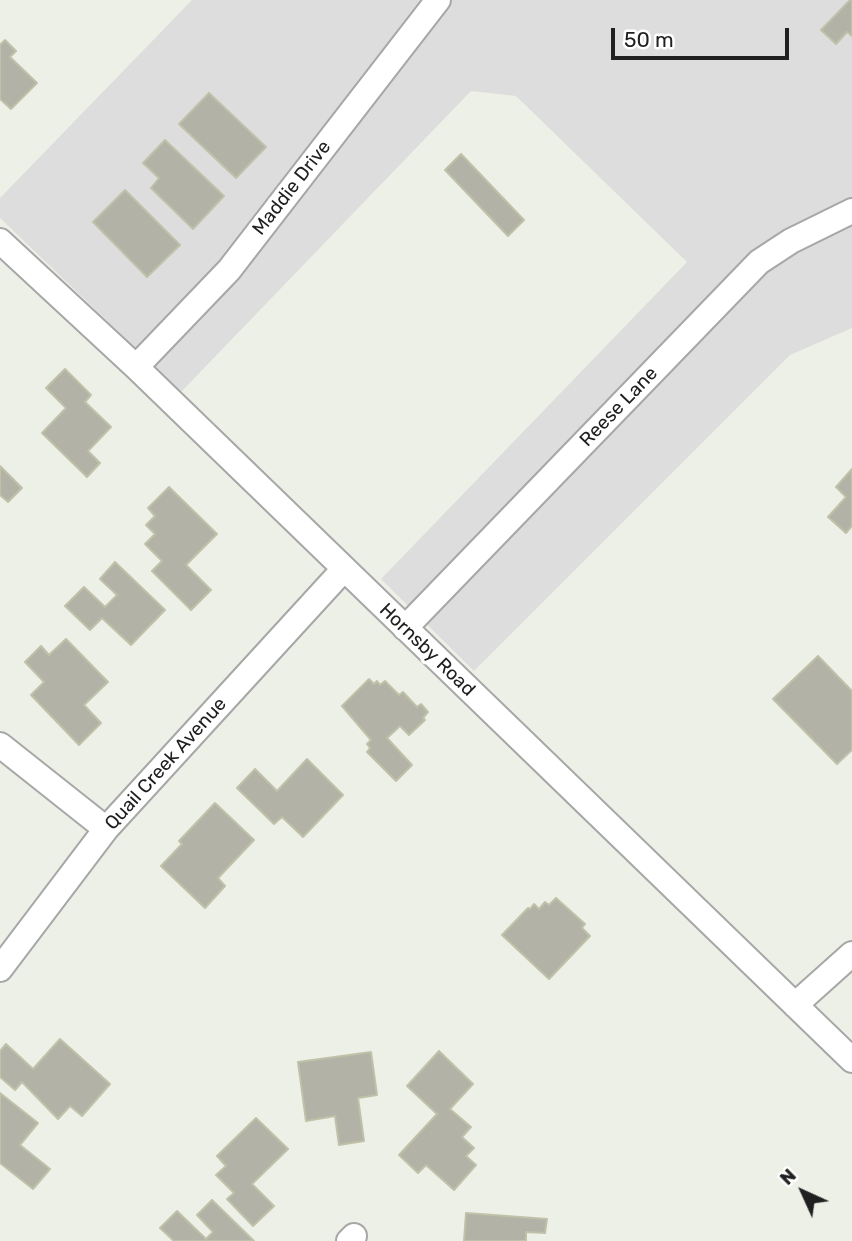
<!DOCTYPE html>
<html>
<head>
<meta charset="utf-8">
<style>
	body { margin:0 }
	#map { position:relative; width:852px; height:1241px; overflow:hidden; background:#edf0e6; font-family:Rubik,sans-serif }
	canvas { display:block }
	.north { position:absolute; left:768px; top:1157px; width:70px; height:70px; -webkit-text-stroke:5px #fff; paint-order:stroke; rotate:315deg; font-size:19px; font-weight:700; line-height:28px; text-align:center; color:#202020 }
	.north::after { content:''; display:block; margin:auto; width:24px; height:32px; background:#202020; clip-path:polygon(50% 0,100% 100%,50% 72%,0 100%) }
	.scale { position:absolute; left:611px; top:28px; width:178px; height:32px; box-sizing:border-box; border:4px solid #202020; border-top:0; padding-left:9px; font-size:21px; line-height:24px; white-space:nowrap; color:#202020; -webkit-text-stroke:5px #fff; paint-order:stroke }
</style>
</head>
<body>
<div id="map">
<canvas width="852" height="1241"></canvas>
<div class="north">N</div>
<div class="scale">50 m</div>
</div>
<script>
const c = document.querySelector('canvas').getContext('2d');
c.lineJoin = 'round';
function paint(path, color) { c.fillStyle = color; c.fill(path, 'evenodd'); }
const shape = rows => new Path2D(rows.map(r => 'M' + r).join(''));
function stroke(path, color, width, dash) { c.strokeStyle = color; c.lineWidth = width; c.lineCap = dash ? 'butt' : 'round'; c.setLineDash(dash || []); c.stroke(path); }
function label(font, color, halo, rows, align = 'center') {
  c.font = font + ' Rubik,sans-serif'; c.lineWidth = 7; c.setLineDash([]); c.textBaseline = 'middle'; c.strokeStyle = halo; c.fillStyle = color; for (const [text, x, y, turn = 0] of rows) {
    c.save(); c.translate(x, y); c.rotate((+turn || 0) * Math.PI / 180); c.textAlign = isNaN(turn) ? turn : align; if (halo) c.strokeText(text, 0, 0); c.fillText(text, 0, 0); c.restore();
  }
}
const residential = shape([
	[192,0,852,0,852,328,790,355,474,671,381,579,687,262,516,96,471,91,181,392,0,218,0,198]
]);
const building = shape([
	[850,0,852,0,852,36,847,32,836,44,821,30,850,0],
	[5,40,16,51,10,57,37,83,11,109,0,99,0,45,5,40],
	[209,93,266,147,236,178,179,124,209,93],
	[165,140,224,196,193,229,151,188,159,178,143,163,165,140],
	[461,154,524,220,508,236,445,170,461,154],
	[125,190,180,245,147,277,93,222,125,190],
	[65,369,91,395,85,402,111,427,88,451,100,463,87,477,42,433,66,408,46,388,65,369],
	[0,466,22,488,8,502,0,495,0,466],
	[852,469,852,526,846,533,828,517,846,497,836,487,852,469],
	[169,487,217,534,186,565,211,590,191,610,152,571,162,561,145,544,155,534,146,525,155,516,148,508,169,487],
	[115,562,165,610,131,645,102,618,90,630,65,606,84,587,105,607,117,595,100,579,115,562],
	[66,639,108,682,84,705,101,723,79,745,31,695,44,682,25,662,41,646,49,655,66,639],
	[818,656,852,691,852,750,837,764,773,699,818,656],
	[369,679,374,684,377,681,380,685,385,681,399,695,403,692,417,707,421,704,428,712,423,718,425,720,409,735,400,726,387,738,412,765,396,781,367,752,370,748,367,744,371,740,342,706,369,679],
	[307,759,343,795,303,837,282,817,274,824,237,788,255,769,277,791,307,759],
	[215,803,254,840,218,878,225,886,205,908,161,866,182,844,179,841,215,803],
	[556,898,585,924,582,928,590,936,549,979,502,935,528,908,530,909,534,904,539,909,545,902,549,905,556,898],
	[60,1039,110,1084,82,1116,70,1106,58,1119,22,1082,15,1090,0,1077,0,1051,6,1044,33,1069,60,1039],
	[439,1051,473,1084,450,1109,471,1127,462,1137,474,1148,466,1156,476,1165,454,1190,426,1165,418,1173,399,1155,437,1114,407,1086,439,1051],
	[371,1052,377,1095,358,1098,364,1141,339,1145,335,1116,306,1121,298,1062,371,1052],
	[0,1093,38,1123,20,1145,50,1169,33,1189,0,1163,0,1093],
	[256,1118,288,1149,252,1184,274,1206,253,1226,227,1199,234,1193,216,1175,226,1166,217,1156,256,1118],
	[212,1200,254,1241,174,1241,160,1228,177,1211,206,1239,213,1232,197,1215,212,1200],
	[466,1213,547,1219,545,1233,526,1232,526,1241,464,1241,466,1213]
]);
const minor = shape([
	[0,241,136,367,852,1060],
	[136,367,229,270,438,0],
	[405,628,759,262,791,241,852,211],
	[0,745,106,829],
	[0,969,106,829,344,569],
	[795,1005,852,954],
	[349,1241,354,1236]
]);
const streetNames = [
	["Maddie Drive",292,188,-52],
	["Reese Lane",619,407,-46],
	["Hornsby Road",427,650,44],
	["Quail Creek Avenue",166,764,-48]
];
paint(residential, '#dedddd');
paint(building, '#b2b2a6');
stroke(building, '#c0c1a9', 2);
stroke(minor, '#a7a7a7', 28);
stroke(minor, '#fff', 24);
label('19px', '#202020', '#fff', streetNames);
</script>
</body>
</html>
